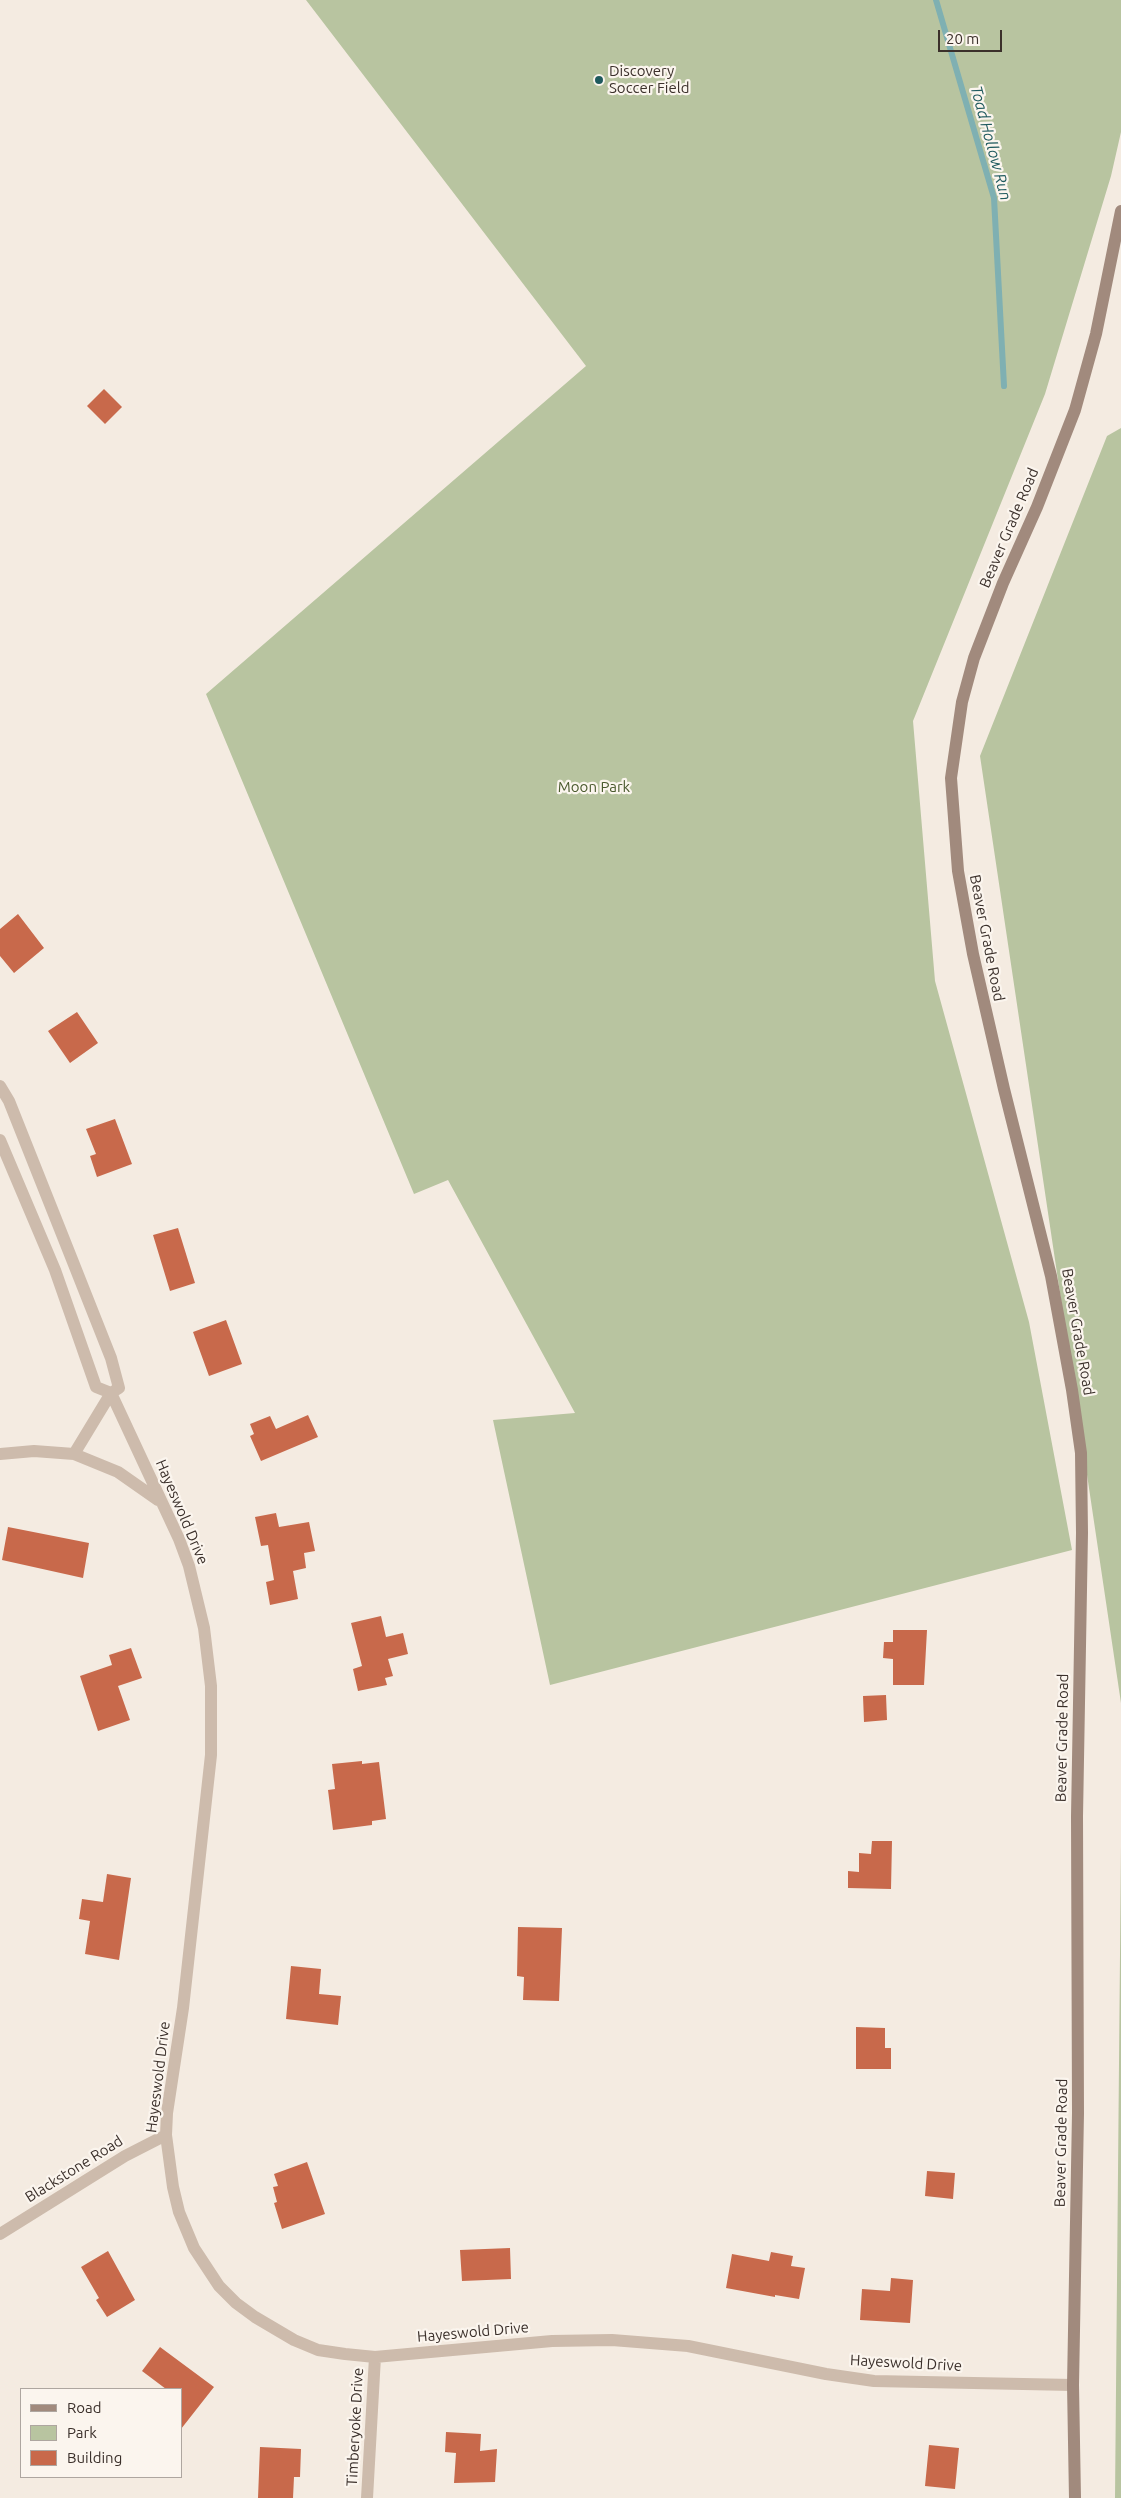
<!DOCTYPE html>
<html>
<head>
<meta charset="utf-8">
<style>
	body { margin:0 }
	#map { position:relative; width:1121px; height:2498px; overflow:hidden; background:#f4ebe1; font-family:Ubuntu,sans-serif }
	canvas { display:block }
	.legend { position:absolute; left:20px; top:2388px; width:162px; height:90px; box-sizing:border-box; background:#fbf5ee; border:1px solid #aea6a0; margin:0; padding:6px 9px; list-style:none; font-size:15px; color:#3b302b }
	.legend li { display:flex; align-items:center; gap:10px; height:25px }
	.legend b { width:25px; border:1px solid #aea6a0 }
	.scale { position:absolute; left:938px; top:30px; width:64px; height:22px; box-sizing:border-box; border:2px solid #3b302b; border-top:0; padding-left:6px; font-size:15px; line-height:18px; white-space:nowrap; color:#3b302b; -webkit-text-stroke:4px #fbf5ee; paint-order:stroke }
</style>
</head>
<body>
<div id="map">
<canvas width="1121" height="2498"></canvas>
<ul class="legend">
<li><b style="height:6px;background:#a18a7d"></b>Road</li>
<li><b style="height:14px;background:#b8c4a0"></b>Park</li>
<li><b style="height:14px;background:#c8694b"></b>Building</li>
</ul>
<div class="scale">20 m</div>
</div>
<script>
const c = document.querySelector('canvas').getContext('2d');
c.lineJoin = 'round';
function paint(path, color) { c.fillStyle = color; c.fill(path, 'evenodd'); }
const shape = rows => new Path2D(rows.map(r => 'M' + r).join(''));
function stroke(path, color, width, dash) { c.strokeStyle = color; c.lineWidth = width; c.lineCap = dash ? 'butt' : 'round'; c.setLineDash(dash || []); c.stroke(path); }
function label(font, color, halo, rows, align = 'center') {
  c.font = font + ' Ubuntu,sans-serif'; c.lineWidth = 4.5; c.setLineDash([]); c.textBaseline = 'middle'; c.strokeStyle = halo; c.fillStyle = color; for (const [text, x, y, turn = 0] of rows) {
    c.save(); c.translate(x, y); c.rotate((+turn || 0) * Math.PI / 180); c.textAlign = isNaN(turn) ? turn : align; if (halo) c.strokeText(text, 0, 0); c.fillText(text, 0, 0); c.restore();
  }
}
const green = shape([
	[306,0,1121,0,1121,132,1111,176,1045,394,913,721,935,981,1029,1322,1072,1550,550,1685,493,1420,575,1413,448,1180,414,1194,206,694,586,366],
	[1121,428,1121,1703,980,756,1107,436],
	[1121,1846,1121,2498,1115,2498]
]);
const stream = shape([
	[936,0,994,198,1004,386]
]);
const building = shape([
	[104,389,122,407,105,424,87,406],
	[18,914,44,948,14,973,0,956,0,929],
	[77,1012,98,1043,70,1063,48,1031],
	[115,1119,132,1164,97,1177,90,1156,96,1154,86,1129],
	[178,1228,195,1283,170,1291,153,1235],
	[226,1320,242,1364,209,1376,193,1332],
	[308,1415,318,1437,261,1461,250,1436,254,1434,250,1424,270,1416,276,1429],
	[276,1513,279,1527,309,1522,315,1551,304,1553,306,1568,293,1571,298,1599,270,1605,266,1582,274,1580,268,1545,261,1546,255,1517],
	[8,1527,89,1543,83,1578,2,1560],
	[381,1616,386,1637,403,1633,408,1654,388,1659,393,1676,385,1678,387,1685,358,1691,353,1669,362,1666,351,1623],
	[893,1630,927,1630,924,1685,893,1685,893,1659,883,1658,884,1642,893,1642],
	[131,1648,142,1678,118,1686,130,1720,98,1731,80,1676,112,1665,109,1655],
	[886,1695,887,1720,864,1722,863,1696],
	[362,1761,362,1764,379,1762,386,1819,372,1821,372,1825,333,1830,328,1790,335,1789,332,1764],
	[872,1841,892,1841,891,1889,848,1888,848,1871,859,1872,859,1853,871,1854],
	[107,1874,131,1878,119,1960,85,1954,90,1921,79,1919,82,1899,103,1902],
	[518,1927,562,1928,559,2001,523,2000,524,1977,517,1976],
	[291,1966,321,1969,319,1994,341,1996,338,2025,286,2019],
	[856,2027,885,2028,885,2048,891,2048,891,2069,856,2069],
	[307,2162,325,2214,282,2229,274,2203,277,2202,273,2187,278,2186,274,2174],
	[927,2171,955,2173,953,2199,925,2196],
	[510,2248,511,2279,462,2281,460,2250],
	[108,2251,135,2300,107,2317,96,2300,99,2298,81,2267],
	[771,2252,793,2256,791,2266,805,2268,799,2299,775,2295,775,2297,726,2288,732,2254,769,2261],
	[891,2278,913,2280,910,2323,860,2320,862,2289,890,2291],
	[160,2347,214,2387,181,2429,181,2389,166,2389,142,2371],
	[446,2432,481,2434,480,2451,497,2449,495,2482,454,2483,456,2453,445,2452],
	[929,2445,959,2448,955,2489,925,2486],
	[260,2447,301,2449,300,2477,294,2477,293,2498,258,2498]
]);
const minor = shape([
	[0,1086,9,1101,73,1262,111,1358,119,1388,111,1393,74,1454],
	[0,1140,55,1270,96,1387,111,1393,179,1539,189,1566,204,1628,211,1686,211,1755,183,2008,167,2113,166,2135,173,2187,179,2212,194,2248,219,2286,236,2303,255,2317,294,2340,318,2350,345,2354,375,2357,552,2341,612,2340,688,2346,826,2374,874,2381,1073,2385],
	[0,1454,34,1451,74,1454,118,1472,158,1500],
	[0,2234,125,2156,166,2135],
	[367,2498,375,2357]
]);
const secondary = shape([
	[1075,2498,1073,2385,1078,2113,1077,1816,1082,1533,1081,1453,1072,1390,1051,1276,1004,1089,973,954,958,871,951,778,962,702,974,658,1003,583,1037,507,1075,410,1096,334,1121,211]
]);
const markers = [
	[599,80,5,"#1f5a5e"]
];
const poiNames = [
	["Discovery",609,71],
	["Soccer Field",609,88]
];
const streetNames = [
	["Beaver Grade Road",1009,528,-67],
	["Beaver Grade Road",987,938,79],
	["Beaver Grade Road",1078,1332,80],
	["Hayeswold Drive",182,1512,67],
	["Beaver Grade Road",1062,1738,-89],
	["Hayeswold Drive",158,2077,-83],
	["Beaver Grade Road",1061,2143,-89],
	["Blackstone Road",74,2169,-32],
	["Hayeswold Drive",473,2332,-5],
	["Hayeswold Drive",906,2363,3],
	["Timberyoke Drive",355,2427,-87]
];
const parkNames = [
	["Moon Park",594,787]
];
const waterNames = [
	["Toad Hollow Run",991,143,75]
];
paint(green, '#b8c4a0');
stroke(stream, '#7fb0b2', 6);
paint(building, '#c8694b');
stroke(minor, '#cdbbac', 12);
stroke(secondary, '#a18a7d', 12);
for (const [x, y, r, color] of markers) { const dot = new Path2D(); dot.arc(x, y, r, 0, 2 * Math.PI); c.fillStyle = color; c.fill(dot); stroke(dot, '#fbf5ee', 2); }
label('15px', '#3b302b', '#fbf5ee', poiNames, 'left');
label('15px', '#3b302b', '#fbf5ee', streetNames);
label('15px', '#4a5a2e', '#fbf5ee', parkNames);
label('italic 16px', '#1f5a5e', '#fbf5ee', waterNames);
</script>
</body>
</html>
